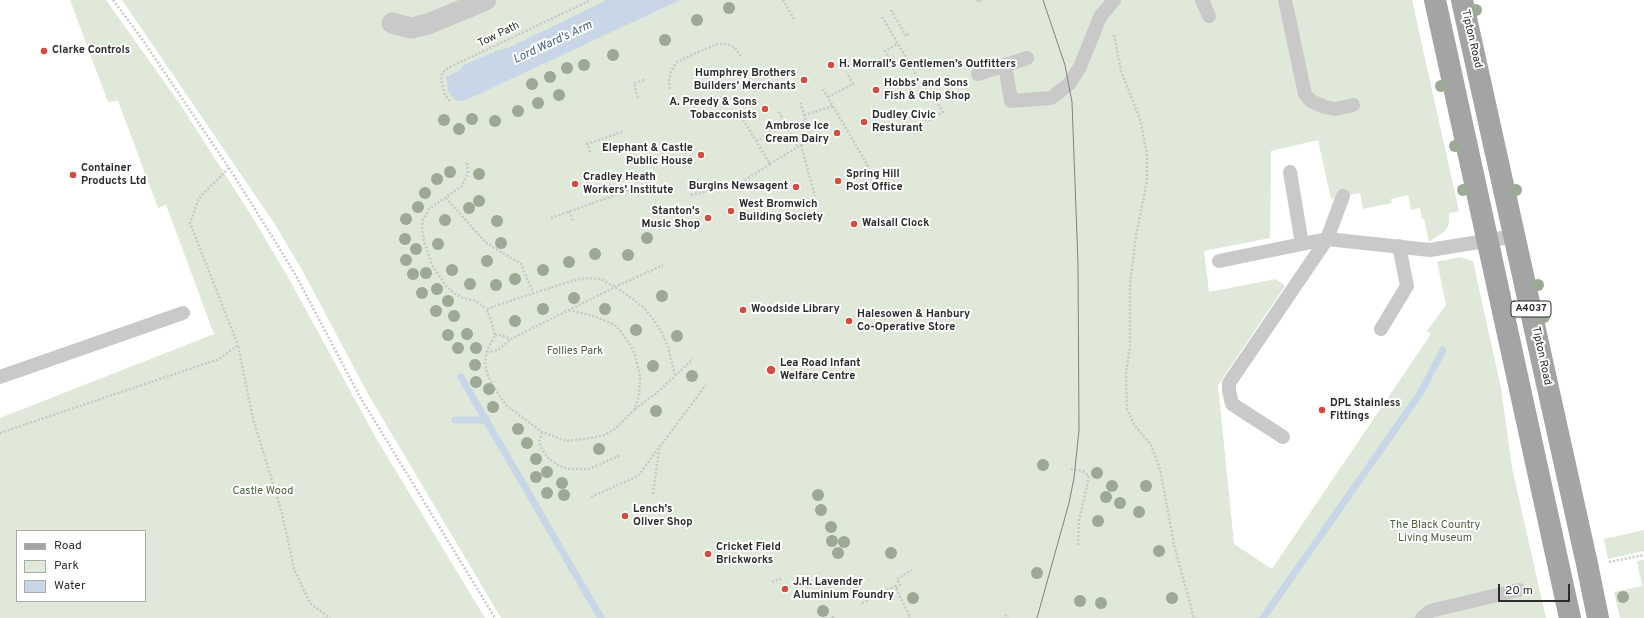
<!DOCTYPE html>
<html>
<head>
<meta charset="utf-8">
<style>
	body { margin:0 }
	#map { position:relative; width:1644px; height:618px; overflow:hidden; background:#fff; font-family:Overpass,sans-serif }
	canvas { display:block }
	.legend { position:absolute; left:16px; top:530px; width:130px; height:72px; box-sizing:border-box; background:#fff; border:1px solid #ababab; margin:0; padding:5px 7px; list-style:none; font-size:12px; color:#2c2c2c }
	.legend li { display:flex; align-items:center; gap:8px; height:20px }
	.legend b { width:20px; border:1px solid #ababab }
	.scale { position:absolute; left:1498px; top:584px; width:72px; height:18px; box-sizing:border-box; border:2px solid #2c2c2c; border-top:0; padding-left:5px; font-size:12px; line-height:14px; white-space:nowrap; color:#2c2c2c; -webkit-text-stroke:3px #fff; paint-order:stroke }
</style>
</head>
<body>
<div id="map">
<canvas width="1644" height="618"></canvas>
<ul class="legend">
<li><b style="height:5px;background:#a4a4a4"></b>Road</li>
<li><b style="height:11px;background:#e0e8da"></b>Park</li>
<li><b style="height:11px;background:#c8d6e7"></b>Water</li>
</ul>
<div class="scale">20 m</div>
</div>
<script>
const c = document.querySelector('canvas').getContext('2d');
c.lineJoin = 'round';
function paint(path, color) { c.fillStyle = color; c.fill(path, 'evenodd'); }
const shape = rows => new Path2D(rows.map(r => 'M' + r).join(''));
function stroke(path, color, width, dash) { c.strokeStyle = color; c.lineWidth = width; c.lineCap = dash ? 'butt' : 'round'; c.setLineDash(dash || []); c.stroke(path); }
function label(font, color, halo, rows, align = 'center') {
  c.font = font + ' Overpass,sans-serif'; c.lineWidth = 4; c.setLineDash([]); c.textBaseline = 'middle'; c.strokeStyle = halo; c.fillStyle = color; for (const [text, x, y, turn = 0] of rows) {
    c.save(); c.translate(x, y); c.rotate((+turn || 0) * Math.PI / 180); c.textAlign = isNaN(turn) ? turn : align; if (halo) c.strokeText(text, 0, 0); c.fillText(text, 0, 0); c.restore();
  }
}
const green = shape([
	[70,0,106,0,180,104,251,215,288,277,376,438,485,618,0,618,0,418,214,334,166,205,158,208,118,101,108,102],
	[17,531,145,531,145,601,17,601],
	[122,0,1412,0,1459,211,1449,213,1449,224,1445,231,1429,242,1424,219,1422,219,1420,208,1411,210,1408,195,1391,199,1392,203,1363,209,1360,193,1331,199,1318,140,1271,151,1270,238,1204,251,1209,292,1276,279,1285,286,1218,385,1234,544,1272,569,1431,334,1427,331,1446,305,1437,262,1459,257,1473,261,1501,388,1512,468,1546,618,501,618,368,394,301,268,274,223],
	[1644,530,1644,551,1608,559,1604,539],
	[1644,560,1644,618,1620,618,1614,592,1642,586,1637,561]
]);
const water = shape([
	[607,0,680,0,466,100,457,101,452,97,448,90,446,77,460,70,462,66,501,49,508,48]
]);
const stream = shape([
	[461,377,601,618],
	[455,420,487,420],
	[1263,618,1421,392,1443,350]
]);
const path = shape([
	[113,0,142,39,229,168,275,241,295,274,360,397,495,618],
	[783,0,794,19],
	[977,0,978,2,982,0],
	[891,10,906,36,909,34],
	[882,17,921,83,938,104,943,112,927,121,925,119],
	[1114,35,1121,71,1140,119,1147,154,1147,181,1136,236,1130,284,1130,346,1126,373,1127,409,1135,426,1151,445,1160,469,1174,545,1194,618],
	[892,62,885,51,897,44],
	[670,89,669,81,671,71,677,62,696,53,717,44,727,44,734,47,741,56],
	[823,89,875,178],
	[828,97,853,84,847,73],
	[638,98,634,83,644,80],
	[450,101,445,95,441,79,443,72,448,68,591,0],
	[779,112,798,147],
	[804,115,833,106],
	[756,141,785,125],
	[801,145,815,196],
	[590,152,587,144,622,132],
	[467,163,468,172,462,186,429,209,423,220,422,229,424,241,432,265,446,286,454,293,463,298,476,301,486,309],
	[770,164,811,139,800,101],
	[229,168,199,198,190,223,238,345],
	[749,177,751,185],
	[691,195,739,184,770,164,741,116],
	[446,198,485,242,521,264,534,295],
	[569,211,573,221],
	[551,218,641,186],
	[569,310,593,316,613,324,619,329,631,346,635,355,640,376,639,396,634,410,615,429,605,435,591,438,567,441,542,432,506,405,493,386,487,373,485,362,487,351,495,335,492,323,486,309,571,281,586,278,601,279,615,287,629,296,644,308,653,319,662,333,668,347,675,375],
	[495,335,501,335,511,339],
	[487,352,498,350,511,339,615,287,663,265],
	[635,409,659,391,693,359],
	[542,432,539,442,542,449,548,458,558,465,568,469,589,469,621,455],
	[0,433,219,359,238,345,253,419,282,513,294,569,310,603,330,618],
	[1071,469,1083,471,1089,476,1079,521,1078,546],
	[653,494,659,449],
	[591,497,638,476,706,385],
	[1609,562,1644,555],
	[772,582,780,579,781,581],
	[896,588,900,585,897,579,912,570],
	[862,603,895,586,910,617,909,618],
	[1005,615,1008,618],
	[833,618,833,615]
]);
const service = shape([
	[1202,0,1209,16],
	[1285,0,1305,94,1311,101,1325,107,1335,109,1353,105],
	[1005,65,1011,101,1051,98,1069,84,1080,67,1100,17,1114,0],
	[978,74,1027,58],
	[1343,196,1327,239,1430,250,1515,236],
	[1219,261,1302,244],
	[1381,329,1407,286,1399,246],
	[0,377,183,313],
	[1283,437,1232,404,1229,391,1229,383,1327,239,1302,244,1290,172],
	[1422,618,1429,612,1434,610,1519,590]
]);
const pedestrian = shape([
	[392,23,411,28,428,24,486,0]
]);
const primary = shape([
	[1435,0,1570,618],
	[1462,0,1587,564,1598,618]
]);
const tram = shape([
	[1037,618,1069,503,1074,478,1079,430,1078,264,1072,102,1065,65,1043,0]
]);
const trees = [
	[729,8],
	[1476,10],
	[697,20],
	[665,40],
	[613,55],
	[584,65],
	[567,68],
	[550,77],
	[532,84],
	[1441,86],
	[559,95],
	[538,103],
	[518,111],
	[472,119],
	[444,120],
	[495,121],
	[459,129],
	[1455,146],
	[450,172],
	[479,174],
	[437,179],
	[1463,190],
	[1516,190],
	[425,193],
	[479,201],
	[418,207],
	[469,208],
	[406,219],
	[445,220],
	[497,221],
	[647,238],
	[405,239],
	[501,243],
	[438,244],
	[416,249],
	[595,254],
	[628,255],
	[406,260],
	[487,261],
	[569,262],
	[452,270],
	[543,270],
	[426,273],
	[413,274],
	[515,279],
	[470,284],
	[496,285],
	[1538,285],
	[437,289],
	[422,293],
	[662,296],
	[574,298],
	[448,301],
	[543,309],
	[605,309],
	[436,311],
	[454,316],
	[1544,317],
	[515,321],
	[636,330],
	[467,334],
	[448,335],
	[677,336],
	[458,348],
	[476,348],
	[475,365],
	[653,366],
	[692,376],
	[476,382],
	[489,389],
	[493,407],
	[656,411],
	[518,429],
	[527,443],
	[599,449],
	[536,459],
	[1043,465],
	[547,472],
	[1097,473],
	[536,477],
	[562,483],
	[1112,486],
	[1146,486],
	[547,493],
	[564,495],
	[818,495],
	[1106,497],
	[1120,503],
	[821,510],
	[1139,512],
	[1098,521],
	[831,527],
	[832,541],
	[844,542],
	[1159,551],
	[838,553],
	[891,553],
	[1037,573],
	[1623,597],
	[913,598],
	[1172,598],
	[1080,601],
	[1101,603],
	[823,611]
];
const markers = [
	[44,51,4,"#d34c3e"],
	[831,65,4,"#d34c3e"],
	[804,80,4,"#d34c3e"],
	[876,90,4,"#d34c3e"],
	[765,109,4,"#d34c3e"],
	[864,122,4,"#d34c3e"],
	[837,133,4,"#d34c3e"],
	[701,155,4,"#d34c3e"],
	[73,175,4,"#d34c3e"],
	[838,181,4,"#d34c3e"],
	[575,184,4,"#d34c3e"],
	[796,187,4,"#d34c3e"],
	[731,211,4,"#d34c3e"],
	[708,218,4,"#d34c3e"],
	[854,224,4,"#d34c3e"],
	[743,310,4,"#d34c3e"],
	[849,321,4,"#d34c3e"],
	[771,370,5,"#d34c3e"],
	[1322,410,4,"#d34c3e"],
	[625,516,4,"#d34c3e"],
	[708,554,4,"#d34c3e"],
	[785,589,4,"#d34c3e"]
];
const shields = [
	[1531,309,40]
];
const shieldNames = [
	["A4037",1531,309]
];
const streetNames = [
	["Tow Path",499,35,-26],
	["Tipton Road",1471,39,77],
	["Tipton Road",1541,356,78]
];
const poiNames = [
	["Clarke Controls",52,51],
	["H. Morrall’s Gentlemen’s Outfitters",839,65],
	["Humphrey Brothers",796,74,"right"],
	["Builders’ Merchants",796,87,"right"],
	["Hobbs’ and Sons",884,84],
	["Fish & Chip Shop",884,97],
	["A. Preedy & Sons",757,103,"right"],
	["Tobacconists",757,116,"right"],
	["Dudley Civic",872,116],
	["Resturant",872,129],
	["Ambrose Ice",829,127,"right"],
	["Cream Dairy",829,140,"right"],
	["Elephant & Castle",693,149,"right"],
	["Public House",693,162,"right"],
	["Container",81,169],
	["Products Ltd",81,182],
	["Spring Hill",846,175],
	["Post Office",846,188],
	["Cradley Heath",583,178],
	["Workers' Institute",583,191],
	["Burgins Newsagent",788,187,"right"],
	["West Bromwich",739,205],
	["Building Society",739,218],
	["Stanton's",700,212,"right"],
	["Music Shop",700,225,"right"],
	["Walsall Clock",862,224],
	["Woodside Library",751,310],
	["Halesowen & Hanbury",857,315],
	["Co-Operative Store",857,328],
	["Lea Road Infant",780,364],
	["Welfare Centre",780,377],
	["DPL Stainless",1330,404],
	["Fittings",1330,417],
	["Lench's",633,510],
	["Oliver Shop",633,523],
	["Cricket Field",716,548],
	["Brickworks",716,561],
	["J.H. Lavender",793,583],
	["Aluminium Foundry",793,596]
];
const parkNames = [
	["Follies Park",575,352],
	["Castle Wood",263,492],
	["The Black Country",1435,526],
	["Living Museum",1435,539]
];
const waterNames = [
	["Lord Ward's Arm",553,43,-25]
];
paint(green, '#e0e8da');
paint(water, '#c8d6e7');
stroke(stream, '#c8d6e7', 7);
stroke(path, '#c9c9c9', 2.5, [2, 2]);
stroke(service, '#c9c9c9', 14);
stroke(pedestrian, '#c9c9c9', 21);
stroke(primary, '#a4a4a4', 22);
stroke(tram, '#818181', 1);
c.fillStyle = '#9ba995';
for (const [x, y] of trees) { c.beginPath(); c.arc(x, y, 6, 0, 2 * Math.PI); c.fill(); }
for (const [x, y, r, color] of markers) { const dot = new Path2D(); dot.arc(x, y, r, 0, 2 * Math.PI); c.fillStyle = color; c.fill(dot); stroke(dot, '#fff', 1.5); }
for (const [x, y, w] of shields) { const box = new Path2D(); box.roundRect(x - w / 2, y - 8, w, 16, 3); c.fillStyle = '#fff'; c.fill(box); stroke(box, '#2c2c2c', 1); }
label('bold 10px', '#2c2c2c', null, shieldNames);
label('11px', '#2c2c2c', '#fff', streetNames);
label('bold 11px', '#2c2c2c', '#fff', poiNames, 'left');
label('11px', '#49633e', '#fff', parkNames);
label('italic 12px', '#436085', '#fff', waterNames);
</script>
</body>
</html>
